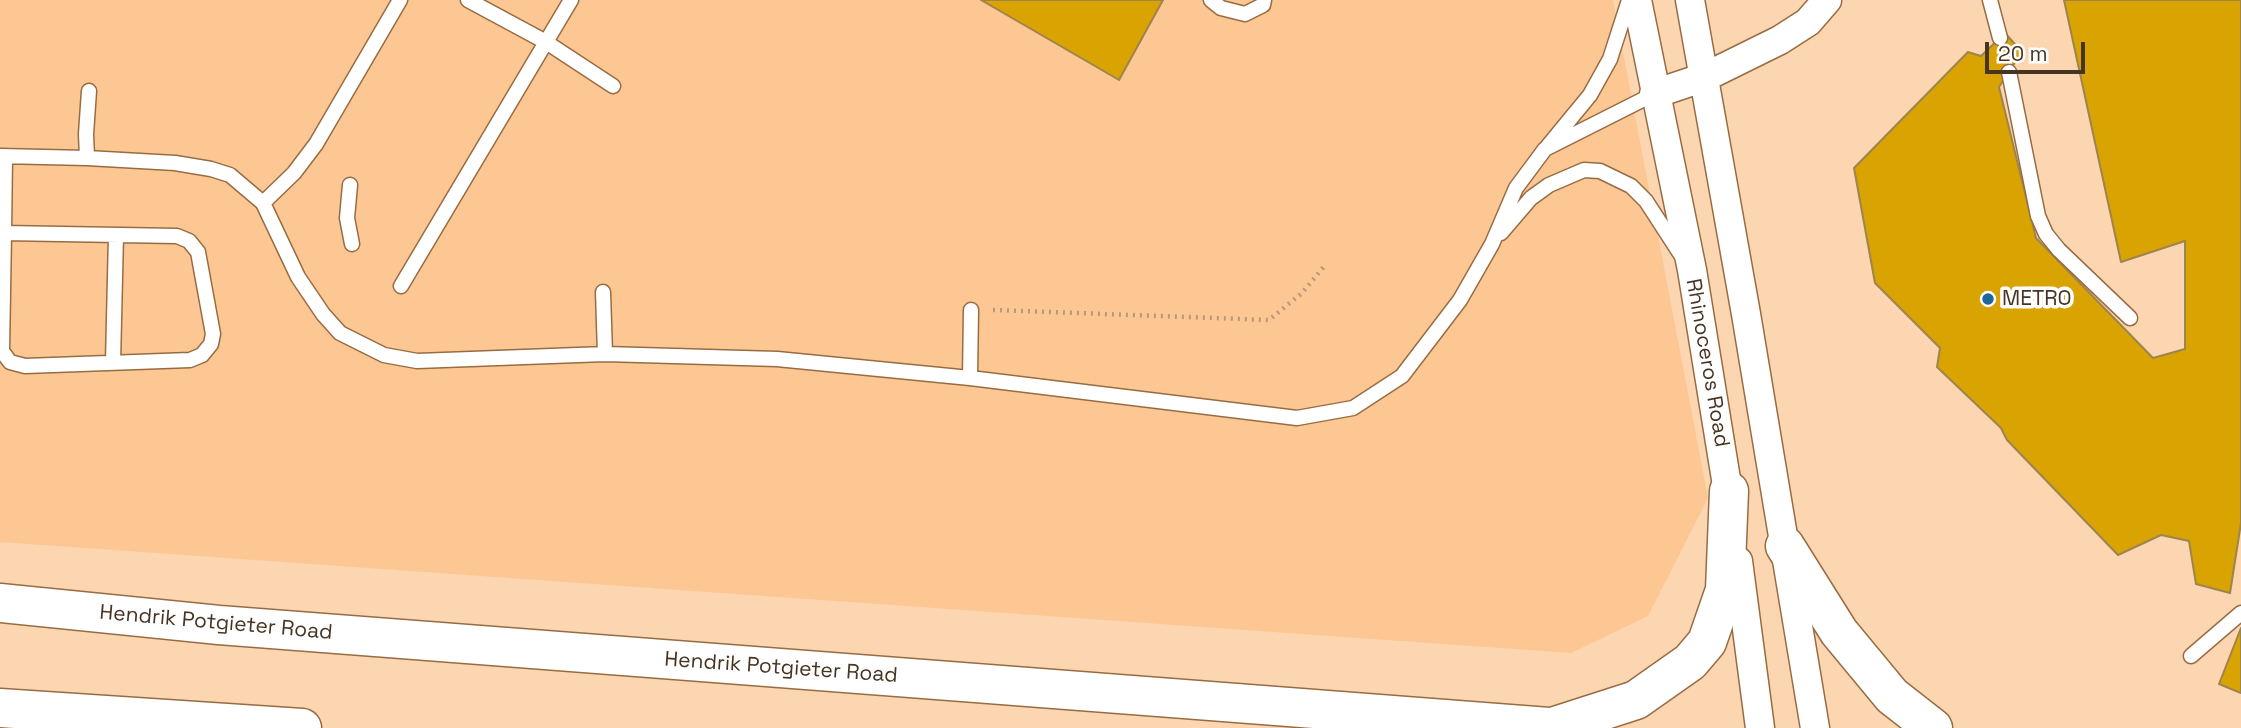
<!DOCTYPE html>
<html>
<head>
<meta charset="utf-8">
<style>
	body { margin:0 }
	#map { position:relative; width:2241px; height:728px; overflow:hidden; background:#fcd5b1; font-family:"Space Grotesk",sans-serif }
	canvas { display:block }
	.scale { position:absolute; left:1985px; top:42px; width:100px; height:32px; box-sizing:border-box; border:4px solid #473422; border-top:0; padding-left:9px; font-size:21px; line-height:24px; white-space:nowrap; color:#473422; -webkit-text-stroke:5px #fefefe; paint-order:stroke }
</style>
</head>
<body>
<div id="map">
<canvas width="2241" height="728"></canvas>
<div class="scale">20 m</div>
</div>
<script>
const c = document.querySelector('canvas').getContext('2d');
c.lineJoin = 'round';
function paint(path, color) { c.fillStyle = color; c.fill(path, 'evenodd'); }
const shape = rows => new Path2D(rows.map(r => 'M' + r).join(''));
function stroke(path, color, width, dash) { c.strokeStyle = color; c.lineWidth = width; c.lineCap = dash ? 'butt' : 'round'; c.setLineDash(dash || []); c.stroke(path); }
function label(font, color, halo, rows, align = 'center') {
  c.font = font + ' "Space Grotesk",sans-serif'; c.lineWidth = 7; c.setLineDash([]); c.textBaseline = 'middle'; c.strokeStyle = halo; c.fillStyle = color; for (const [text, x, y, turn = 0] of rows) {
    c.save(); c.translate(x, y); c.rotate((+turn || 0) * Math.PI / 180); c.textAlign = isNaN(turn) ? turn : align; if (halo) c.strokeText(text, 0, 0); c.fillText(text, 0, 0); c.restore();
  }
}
const built = shape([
	[0,0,1613,0,1708,498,1648,616,1571,653,0,542]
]);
const building = shape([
	[981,0,1163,0,1119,80,981,0],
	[2064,0,2241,0,2241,523,2230,593,2196,584,2189,541,2161,535,2118,555,2007,440,2001,428,1937,367,1940,348,1875,283,1854,168,1968,52,1981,56,2005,33,2022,52,1999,87,2036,238,2153,358,2185,349,2185,241,2121,262,2064,0],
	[2241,628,2241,693,2219,684,2241,628]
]);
const path = shape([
	[993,310,1269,320,1302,293,1326,264]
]);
const service = shape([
	[468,0,546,42,613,86],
	[1211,0,1221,8,1245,14,1263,5,1264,0],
	[1990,0,2000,38],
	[2009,72,2038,216,2046,234,2059,250,2130,318],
	[1548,146,1590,95,1610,59,1629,0],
	[0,156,87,158,175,163,211,169,230,175,263,203,298,277,323,314,340,333,384,355,417,361,605,354,777,359,970,378,1297,418,1353,408,1402,376,1460,300,1492,244,1516,188,1545,149,1654,94],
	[87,158,86,134,89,91],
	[350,185,347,218,352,244],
	[263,203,294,173,316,144,400,0],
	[4,233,177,236,189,241,198,252,213,334,211,344,202,355,190,360,25,366,10,362,2,351,4,233,5,157],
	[1501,233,1531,198,1549,185,1584,170,1600,171,1631,186,1646,201,1681,255],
	[401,286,571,0],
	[603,292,605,354],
	[113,362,116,235],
	[970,378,971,310],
	[2191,656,2241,613]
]);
const minor = shape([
	[1637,0,1692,270,1731,510],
	[1690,0,1746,314,1815,728],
	[1654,94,1705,77,1780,40,1808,22,1827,0],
	[1738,561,1760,728]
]);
const secondary = shape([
	[1785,546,1839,632,1892,696,1933,728],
	[0,603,219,625,1562,728],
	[0,708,302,728],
	[1552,727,1636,700,1690,662,1707,642,1725,590,1729,491]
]);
const markers = [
	[1988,299,7,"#1e679b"]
];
const poiNames = [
	["METRO",2002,299]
];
const streetNames = [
	["Rhinoceros Road",1707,363,80],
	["Hendrik Potgieter Road",216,623,5],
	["Hendrik Potgieter Road",781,668,4]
];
paint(built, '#fdc794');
paint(building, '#d9a302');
stroke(building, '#9e844d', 2);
stroke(service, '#986c42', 17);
stroke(minor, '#986c42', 31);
stroke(secondary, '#986c42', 41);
stroke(path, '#b7987b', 4.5, [2, 5]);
stroke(service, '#fff', 14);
stroke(minor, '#fff', 28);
stroke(secondary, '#fff', 38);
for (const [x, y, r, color] of markers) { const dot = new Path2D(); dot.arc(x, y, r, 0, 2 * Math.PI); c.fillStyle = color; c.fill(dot); stroke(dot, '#fefefe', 2.5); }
label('21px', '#473422', '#fefefe', poiNames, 'left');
label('21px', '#473422', '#fefefe', streetNames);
</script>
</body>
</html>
